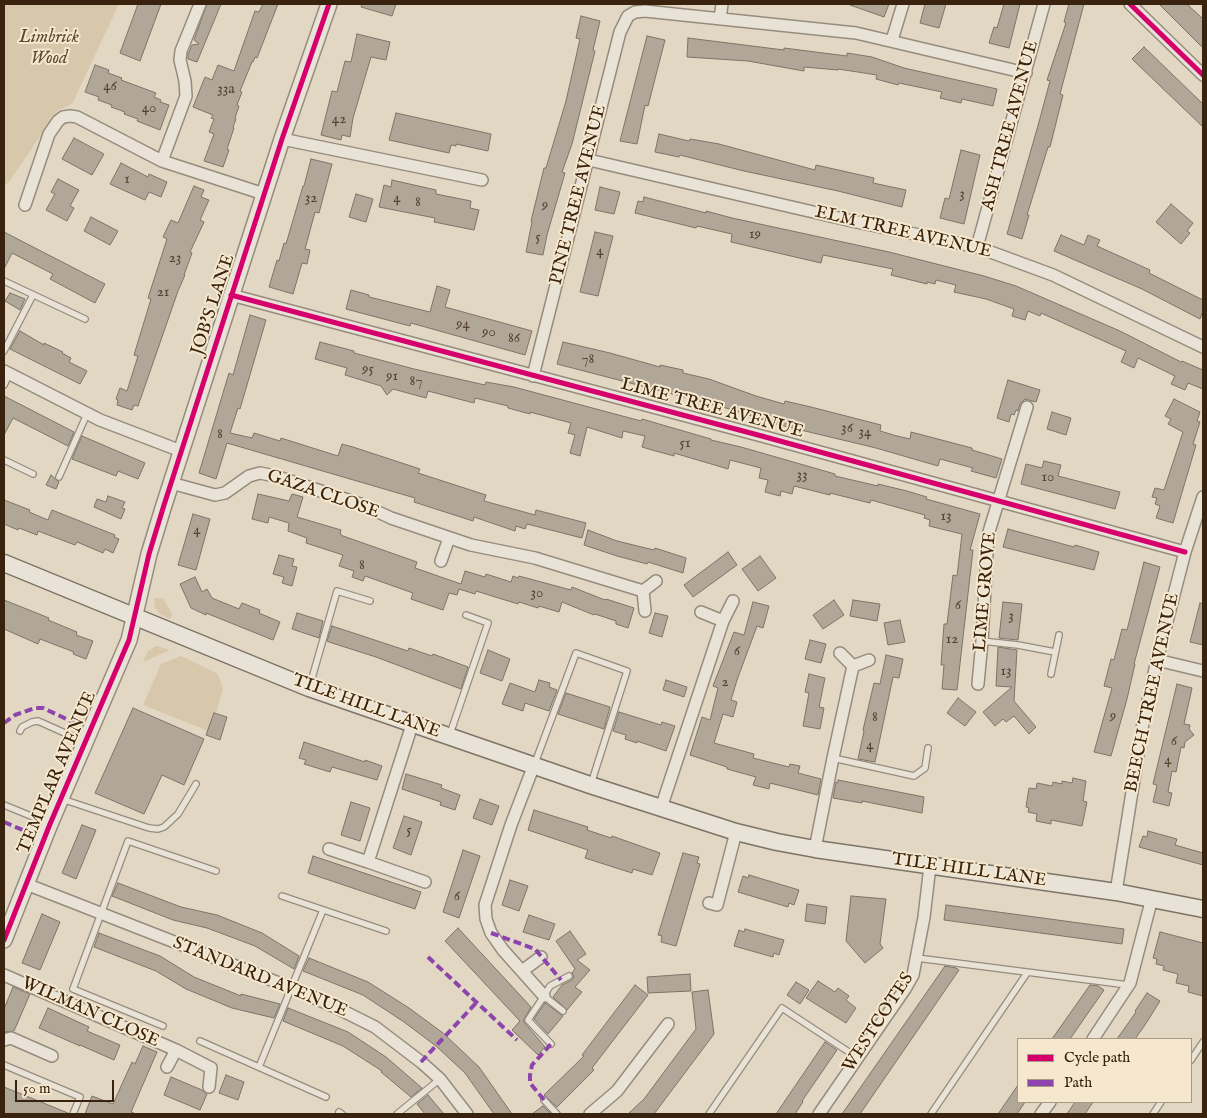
<!DOCTYPE html>
<html>
<head>
<meta charset="utf-8">
<style>
	body { margin:0 }
	#map { position:relative; width:1207px; height:1118px; overflow:hidden; background:#e2d7c2; font-family:"IM FELL English",serif }
	canvas { display:block }
	.frame { position:absolute; inset:0; border:5px solid #39220e; pointer-events:none }
	.legend { position:absolute; left:1017px; top:1038px; width:175px; height:65px; box-sizing:border-box; background:#f5e8cf; border:1px solid #aa9982; margin:0; padding:6px 9px; list-style:none; font-size:15px; color:#39220e }
	.legend li { display:flex; align-items:center; gap:10px; height:25px }
	.legend b { width:25px; border:1px solid #aa9982 }
	.scale { position:absolute; left:15px; top:1080px; width:99px; height:22px; box-sizing:border-box; border:2px solid #39220e; border-top:0; padding-left:6px; font-size:15px; line-height:18px; white-space:nowrap; color:#39220e; -webkit-text-stroke:4px #f5e8cf; paint-order:stroke }
</style>
</head>
<body>
<div id="map">
<canvas width="1207" height="1118"></canvas>
<div class="frame"></div>
<ul class="legend">
<li><b style="height:6px;background:#d6006c"></b>Cycle path</li>
<li><b style="height:6px;background:#8e44ad"></b>Path</li>
</ul>
<div class="scale">50 m</div>
</div>
<script>
const c = document.querySelector('canvas').getContext('2d');
c.lineJoin = 'round';
function paint(path, color) { c.fillStyle = color; c.fill(path, 'evenodd'); }
const shape = rows => new Path2D(rows.map(r => 'M' + r).join(''));
function stroke(path, color, width, dash) { c.strokeStyle = color; c.lineWidth = width; c.lineCap = dash ? 'butt' : 'round'; c.setLineDash(dash || []); c.stroke(path); }
function label(font, color, halo, rows, align = 'center') {
  c.font = font + ' "IM FELL English",serif'; c.lineWidth = 4; c.setLineDash([]); c.textBaseline = 'middle'; c.strokeStyle = halo; c.fillStyle = color; for (const [text, x, y, turn = 0] of rows) {
    c.save(); c.translate(x, y); c.rotate((+turn || 0) * Math.PI / 180); c.textAlign = isNaN(turn) ? turn : align; if (halo) c.strokeText(text, 0, 0); c.fillText(text, 0, 0); c.restore();
  }
}
const green = shape([
	[4,4,119,4,72,104,58,110,9,182,4,185],
	[154,598,163,598,172,614,170,619,160,614,155,608],
	[156,646,170,650,143,662,148,651],
	[181,656,218,674,223,688,211,732,143,705,161,664]
]);
const building = shape([
	[138,4,161,4,140,61,120,53,138,4],
	[207,4,221,4,197,62,188,59,188,55,192,45,199,44,194,40,207,4],
	[263,4,278,4,257,58,255,57,253,62,252,62,240,91,242,92,237,105,239,106,235,118,236,119,233,127,234,128,227,149,229,150,223,167,204,161,214,134,209,132,214,119,211,118,213,115,193,107,205,77,212,80,218,65,234,71,255,11,259,12,263,4],
	[362,4,396,4,392,16,361,7,362,4],
	[851,4,889,4,884,17,850,5,851,4],
	[925,4,946,4,939,28,920,23,925,4],
	[1004,4,1020,4,1009,48,989,43,994,27,997,28,1004,4],
	[1069,4,1084,4,1060,94,1063,95,1050,147,1048,147,1027,215,1029,215,1022,239,1007,234,1039,122,1050,81,1047,80,1066,23,1064,22,1069,4],
	[1159,4,1187,4,1203,19,1203,48,1159,4],
	[581,16,600,21,593,50,595,51,572,144,562,172,565,173,547,235,543,255,526,252,532,222,531,221,544,168,546,168,566,101,580,39,576,38,581,16],
	[357,34,390,42,386,60,371,57,353,118,350,137,342,135,341,140,321,135,332,91,337,92,345,61,351,62,357,34],
	[647,36,665,40,648,106,645,105,637,144,620,141,647,36],
	[688,38,784,50,784,48,847,56,847,53,872,57,904,68,997,89,993,106,962,99,961,103,940,98,942,92,899,83,898,85,876,79,877,75,838,69,838,70,804,67,804,71,748,61,687,57,688,38],
	[1144,47,1203,104,1203,127,1132,59,1144,47],
	[95,65,109,70,108,73,122,78,121,80,156,93,154,97,161,100,160,102,169,105,160,130,137,121,138,119,124,114,125,112,111,107,112,105,98,100,99,97,85,92,95,65],
	[396,113,491,134,488,151,456,144,456,146,451,145,449,153,389,140,396,113],
	[659,134,689,141,690,139,719,144,815,170,816,165,874,178,873,183,906,190,902,207,838,191,744,171,680,155,679,157,655,152,659,134],
	[74,138,104,154,92,175,62,159,74,138],
	[961,150,980,155,964,224,940,218,945,198,949,199,961,150],
	[311,159,332,164,319,213,315,212,305,249,310,250,307,264,302,263,293,294,269,287,277,260,279,261,284,243,286,244,303,186,304,186,311,159],
	[121,163,148,177,149,174,167,182,161,197,149,192,145,200,110,184,121,163],
	[58,179,79,190,70,206,74,208,67,221,46,210,55,194,51,192,58,179],
	[392,180,436,190,436,194,471,201,470,208,479,210,474,230,434,222,435,218,379,207,384,185,391,187,392,180],
	[194,186,204,190,201,197,209,200,200,220,204,222,190,252,192,253,184,275,185,275,178,291,138,406,134,405,132,410,117,405,118,400,116,399,120,388,127,391,138,356,134,355,151,299,148,298,167,239,163,237,171,220,178,223,194,186],
	[600,187,620,192,614,214,595,210,600,187],
	[356,194,373,199,366,222,349,217,356,194],
	[644,197,706,213,706,211,732,218,889,252,984,276,1016,286,1120,331,1181,362,1182,361,1203,370,1203,389,1188,383,1185,390,1171,384,1175,376,1138,358,1134,368,1121,362,1126,351,1041,313,1040,316,1028,311,1025,320,1012,316,1014,309,986,299,954,292,956,285,936,280,935,284,927,282,927,284,891,275,893,269,823,255,821,263,808,260,731,242,732,234,697,226,696,228,635,213,638,201,643,202,644,197],
	[1171,204,1193,223,1187,231,1190,233,1181,244,1156,222,1171,204],
	[91,217,118,231,110,245,84,231,91,217],
	[4,232,105,284,95,303,50,279,53,274,12,253,4,269,4,232],
	[595,232,613,236,598,296,580,292,595,232],
	[1061,235,1084,245,1088,235,1100,240,1097,246,1150,270,1149,273,1203,300,1203,311,1200,319,1142,289,1054,251,1061,235],
	[437,286,450,290,445,307,532,331,525,355,411,323,410,326,346,309,351,290,369,295,369,297,430,312,437,286],
	[10,293,25,299,20,310,5,301,10,293],
	[250,315,266,320,240,409,238,408,230,433,252,438,254,433,280,441,281,438,338,456,342,444,353,447,420,469,418,473,486,495,484,501,535,515,536,510,586,523,582,538,527,524,525,529,516,526,515,531,474,517,473,521,414,502,415,498,227,443,216,479,199,473,229,373,233,375,250,315],
	[20,331,44,345,44,343,63,352,62,353,71,358,69,362,87,371,80,384,10,349,20,331],
	[320,342,354,351,354,353,414,369,485,385,486,382,514,387,641,421,642,419,711,439,711,440,741,447,835,474,835,476,878,486,878,484,907,491,927,497,926,499,980,514,970,550,973,550,957,690,942,689,944,665,941,665,944,624,947,624,953,575,957,576,962,534,929,526,930,520,924,518,925,515,871,500,870,503,830,493,830,495,794,486,792,494,781,491,780,496,765,492,768,480,759,478,761,468,730,460,728,469,674,453,674,456,652,450,642,447,645,436,623,431,622,438,587,427,580,456,570,453,575,435,568,433,571,423,530,412,530,414,508,408,508,406,475,398,474,403,428,391,426,398,393,389,387,395,381,386,345,375,347,368,315,359,320,342],
	[563,342,610,353,660,367,660,365,683,370,683,373,709,379,756,396,784,404,785,401,811,407,881,425,880,431,897,436,910,439,911,432,972,448,972,450,1002,459,996,478,971,471,973,468,940,459,938,466,876,448,780,425,726,408,557,364,563,342],
	[1008,380,1040,390,1036,402,1025,399,1020,404,1018,411,1016,410,1014,415,1011,414,1009,422,997,418,1008,380],
	[4,396,74,432,68,446,13,418,4,435,4,396],
	[1174,399,1200,412,1197,421,1200,422,1193,444,1196,445,1173,523,1156,518,1160,506,1155,504,1157,498,1152,497,1155,488,1164,490,1183,432,1168,424,1171,419,1165,416,1174,399],
	[1052,412,1071,418,1066,435,1047,429,1052,412],
	[82,436,145,463,138,479,118,471,116,476,72,459,82,436],
	[1044,461,1061,465,1058,476,1120,492,1115,509,1021,484,1026,464,1042,468,1044,461],
	[51,475,59,482,56,489,46,485,51,475],
	[258,494,289,501,292,494,303,497,297,517,341,530,340,534,343,536,417,562,415,568,461,584,465,571,485,577,486,574,511,582,513,576,518,578,519,576,571,590,572,587,605,600,606,599,634,608,628,628,616,624,616,621,595,614,594,615,562,602,559,612,539,606,538,608,519,602,518,604,476,591,475,594,459,589,457,595,449,593,443,610,411,599,413,593,365,576,363,581,352,577,354,571,339,566,343,555,306,543,307,538,288,531,289,523,269,517,268,523,252,519,258,494],
	[108,496,125,502,122,508,125,509,121,519,94,507,97,499,106,502,108,496],
	[4,500,30,510,29,512,48,520,52,510,115,535,114,537,119,539,113,553,105,549,103,553,77,542,75,545,38,531,37,535,19,528,18,530,4,524,4,500],
	[193,514,210,519,196,570,178,565,193,514],
	[1008,529,1074,547,1075,545,1099,552,1094,570,1003,547,1008,529],
	[588,530,617,541,654,550,655,548,686,558,683,573,648,562,647,564,617,556,584,545,588,530],
	[728,552,737,565,693,597,684,585,728,552],
	[279,555,294,559,292,566,297,567,292,586,282,583,284,577,273,574,279,555],
	[760,556,776,578,758,591,742,569,760,556],
	[1144,562,1160,567,1134,664,1135,664,1127,699,1111,756,1094,752,1112,688,1104,686,1111,659,1114,660,1122,629,1127,630,1144,562],
	[195,577,202,592,207,589,212,598,239,609,242,603,260,610,259,613,280,622,273,640,206,613,206,615,191,608,180,584,195,577],
	[4,600,49,618,48,620,77,632,76,635,93,641,86,659,73,654,74,652,40,639,38,644,4,629,4,600],
	[834,600,844,615,823,629,813,615,834,600],
	[853,600,880,604,877,621,850,616,853,600],
	[753,602,769,606,763,628,757,626,737,680,731,700,737,702,733,717,723,714,714,743,754,754,753,758,789,767,790,764,800,766,798,773,821,779,818,795,770,783,769,789,753,785,756,777,727,769,727,767,690,755,702,717,710,720,718,688,713,686,734,632,744,635,753,602],
	[1003,602,1022,604,1018,640,999,638,1003,602],
	[1200,603,1203,604,1203,645,1190,642,1200,603],
	[297,613,323,621,319,638,292,629,297,613],
	[655,613,668,616,662,637,649,633,655,613],
	[900,620,905,642,888,645,884,623,900,620],
	[332,626,408,651,409,648,432,656,433,654,468,667,461,689,376,657,329,642,327,641,332,626],
	[810,640,826,644,821,663,805,659,810,640],
	[998,647,1017,650,1014,701,1036,727,1029,734,1014,716,1006,722,1003,719,995,726,983,712,1012,687,996,686,998,647],
	[488,650,510,659,502,681,480,673,488,650],
	[886,655,903,659,899,678,893,677,875,762,858,759,864,731,863,730,874,683,880,684,886,655],
	[809,674,825,678,819,707,824,708,820,729,803,726,809,693,805,692,809,674],
	[539,680,550,683,549,687,557,690,549,711,525,703,523,711,502,704,510,683,535,692,539,680],
	[666,680,687,687,684,697,663,690,666,680],
	[1177,684,1192,688,1184,724,1190,725,1189,729,1194,735,1185,742,1184,748,1181,747,1176,772,1172,771,1168,792,1172,793,1169,806,1153,802,1157,785,1153,784,1177,684],
	[566,693,610,707,604,729,558,714,566,693],
	[958,698,976,712,965,726,947,713,958,698],
	[133,708,204,739,184,785,162,775,144,814,95,793,133,708],
	[619,712,661,725,662,722,675,726,666,751,637,741,637,743,625,739,626,735,613,731,619,712],
	[214,713,227,717,220,740,206,735,214,713],
	[304,742,365,762,365,760,382,766,377,780,332,767,330,772,304,764,306,760,299,758,304,742],
	[406,774,442,785,441,788,460,795,455,810,440,805,441,802,402,789,406,774],
	[1073,778,1086,781,1083,801,1087,802,1082,826,1051,820,1051,824,1036,821,1037,814,1028,812,1029,808,1026,807,1029,788,1036,789,1037,783,1052,786,1053,782,1062,784,1062,781,1072,783,1073,778],
	[838,780,924,797,922,813,862,801,862,803,833,798,836,782,838,783,838,780],
	[480,799,499,806,492,825,473,818,480,799],
	[351,802,370,808,360,841,341,835,351,802],
	[534,810,588,827,587,830,611,838,612,836,660,853,652,875,633,869,632,873,585,858,588,850,528,830,534,810],
	[404,816,422,822,411,855,393,848,404,816],
	[82,825,96,830,76,879,62,873,82,825],
	[1148,831,1177,839,1175,845,1203,853,1203,865,1139,847,1143,836,1147,837,1148,831],
	[463,850,480,856,459,918,443,912,463,850],
	[683,853,699,857,697,863,700,864,676,946,661,942,662,936,658,935,683,853],
	[313,856,421,892,415,909,308,873,313,856],
	[749,875,799,890,794,905,789,903,788,907,738,892,743,876,748,878,749,875],
	[510,880,528,886,519,911,502,905,510,880],
	[118,883,181,907,217,915,262,933,299,956,294,969,255,946,207,928,173,920,112,896,118,883],
	[851,896,886,899,880,944,883,948,865,963,846,941,851,896],
	[807,904,827,907,825,924,805,921,807,904],
	[946,905,1124,929,1122,944,944,920,946,905],
	[42,914,60,922,40,970,22,963,42,914],
	[529,915,555,924,549,940,523,932,529,915],
	[458,928,531,1007,523,1021,545,1047,538,1055,512,1030,520,1021,445,941,458,928],
	[745,929,784,940,779,955,774,953,773,957,734,946,739,930,744,932,745,929],
	[570,931,586,954,577,960,590,970,575,987,582,992,567,1010,553,997,562,985,572,980,574,977,572,973,575,969,556,941,570,931],
	[1160,932,1203,943,1203,996,1188,992,1189,986,1176,983,1178,974,1163,970,1164,966,1156,964,1157,959,1153,958,1160,932],
	[99,933,160,956,194,977,241,996,241,994,280,1004,274,1018,232,1008,186,989,156,971,94,947,99,933],
	[309,958,368,982,409,1008,443,1033,479,1067,512,1114,494,1114,465,1073,436,1046,404,1022,363,995,303,971,309,958],
	[945,966,956,968,959,970,860,1114,842,1114,945,966],
	[690,974,691,991,648,993,647,977,690,974],
	[818,981,835,992,838,988,849,996,846,1000,856,1008,846,1023,806,998,818,981],
	[796,982,809,990,800,1004,787,995,796,982],
	[635,985,648,995,592,1068,594,1070,557,1107,544,1095,584,1056,582,1055,635,985],
	[1090,985,1098,986,1104,990,1070,1039,1052,1039,1090,985],
	[13,987,30,994,14,1031,4,1032,4,1009,13,987],
	[708,990,714,1034,654,1114,628,1114,644,1099,696,1029,692,992,708,990],
	[1147,993,1160,1001,1145,1025,1135,1039,1117,1039,1136,1012,1135,1011,1147,993],
	[545,1003,563,1016,548,1034,534,1019,545,1003],
	[48,1008,89,1027,87,1031,120,1045,114,1060,80,1045,80,1046,39,1028,48,1008],
	[288,1008,348,1032,386,1057,422,1088,411,1097,381,1072,382,1071,343,1046,283,1021,288,1008],
	[825,1042,837,1050,802,1101,803,1102,795,1114,776,1114,825,1042],
	[143,1046,157,1052,131,1112,136,1114,85,1114,92,1096,113,1104,132,1062,135,1064,143,1046],
	[226,1075,244,1082,238,1100,219,1093,226,1075],
	[171,1077,202,1090,207,1094,200,1110,164,1095,171,1077],
	[1018,1085,1018,1102,1025,1102,1017,1114,998,1114,1018,1085],
	[4,1087,68,1113,68,1114,4,1114,4,1087],
	[428,1095,433,1101,444,1114,425,1114,417,1104,428,1095],
	[1075,1102,1093,1102,1085,1114,1067,1114,1075,1102],
	[543,1106,550,1113,549,1114,532,1114,543,1106]
]);
const service = shape([
	[4,281,85,319],
	[4,351,33,295],
	[4,385,9,374],
	[4,460,33,474],
	[59,477,87,414],
	[982,641,1018,645,1055,652],
	[1051,674,1059,635],
	[310,685,337,591,370,601],
	[20,731,22,727,32,722,38,721,85,742],
	[450,734,488,623,466,615],
	[833,758,914,776,925,768,928,748],
	[535,763,576,653,627,671,591,784],
	[62,799,149,828,158,829,164,827,178,814,196,784],
	[4,805,48,823],
	[282,896,386,931],
	[917,958,1128,985],
	[544,996,528,1020,551,1044],
	[563,1011,544,996,550,986,569,976],
	[163,1026,73,989,128,841,216,871],
	[200,1041,326,1097],
	[1191,1060,1203,1042],
	[4,1065,80,1097,73,1114],
	[259,1067,323,910],
	[544,1100,557,1114],
	[339,1112,342,1114],
	[397,1114,440,1079],
	[709,1114,782,1008,858,1058],
	[931,1114,1027,973],
	[1153,1114,1161,1102]
]);
const minor = shape([
	[1130,4,1203,75],
	[720,19,722,4],
	[892,40,903,4],
	[282,139,482,180],
	[589,160,852,221,977,247,1053,275,1203,347],
	[162,161,186,96,185,81,180,60,181,51,200,4],
	[25,205,49,134,58,121,63,117,70,116,77,117,162,161,264,194],
	[977,247,1044,4],
	[231,295,758,435,1185,552],
	[4,371,100,420,181,451],
	[533,376,620,32,628,16,635,12,645,11,856,33,1026,73],
	[171,483,215,495,225,493,249,476,260,473,275,476,363,505,391,518,471,545,535,558,643,591],
	[441,561,449,538],
	[645,611,643,591,656,581],
	[701,612,723,621],
	[840,653,853,666,869,660],
	[1157,660,1203,671],
	[978,684,982,641,988,535,1027,407],
	[412,725,368,862,425,882],
	[534,765,511,825,485,905,486,919,491,933,503,950,544,996],
	[661,808,723,621,733,601],
	[329,849,368,862],
	[815,849,833,758,853,666],
	[26,884,292,988,333,1006,375,1027,421,1062,440,1079,467,1114],
	[1116,892,1143,723,1157,660,1185,552,1203,497],
	[709,903,717,905,736,832],
	[522,971,541,957],
	[4,975,176,1050,211,1068,209,1087],
	[1093,1039,1130,983,1152,898],
	[4,1040,11,1038,52,1056],
	[167,1067,176,1050],
	[590,1114,617,1091,668,1024],
	[819,1114,905,989,913,975,924,917,930,866],
	[1041,1114,1050,1102]
]);
const tertiary = shape([
	[4,940,50,824,129,640,149,554,164,505,282,139,329,4]
]);
const secondary = shape([
	[4,563,309,688,590,785,736,832,777,842,815,849,1116,892,1203,909]
]);
const quiet = shape([
	[4,723,15,715,35,708,43,708,75,723],
	[4,822,25,831],
	[491,933,535,949,561,980],
	[428,957,517,1040],
	[421,1062,476,1003],
	[544,1100,530,1083,530,1075,532,1065,551,1044]
]);
const cycleway = shape([
	[1130,4,1203,75],
	[231,295,758,435,1185,552],
	[4,940,50,824,129,640,149,554,164,505,282,139,329,4]
]);
const numberNames = [
	["46",110,87],
	["33a",226,90],
	["40",149,109],
	["42",339,120],
	["1",127,180],
	["3",962,195],
	["32",311,199],
	["4",397,199],
	["8",418,203],
	["9",545,206],
	["19",755,235],
	["5",538,238],
	["4",600,252],
	["23",175,259],
	["21",163,293],
	["94",463,325],
	["90",489,333],
	["86",514,339],
	["78",588,360],
	["95",368,370],
	["91",392,377],
	["87",416,382],
	["36",847,429],
	["34",865,433],
	["8",220,435],
	["51",685,444],
	["33",802,476],
	["10",1048,478],
	["13",946,517],
	["4",197,531],
	["8",362,566],
	["30",537,594],
	["6",958,606],
	["3",1011,617],
	["12",952,640],
	["6",737,652],
	["13",1006,672],
	["2",725,683],
	["9",1113,717],
	["8",875,718],
	["6",1174,742],
	["4",870,746],
	["4",1168,761],
	["5",409,831],
	["6",457,897]
];
const parkNames = [
	["Limbrick",49,38],
	["Wood",49,59]
];
const streetNames = [
	["ASH TREE AVENUE",1011,126,-75],
	["PINE TREE AVENUE",579,195,-76],
	["ELM TREE AVENUE",903,233,13],
	["JOB'S LANE",214,305,-72],
	["LIME TREE AVENUE",712,409,15],
	["GAZA CLOSE",323,495,19],
	["LIME GROVE",986,592,-85],
	["BEECH TREE AVENUE",1153,693,-78],
	["TILE HILL LANE",366,707,20],
	["TEMPLAR AVENUE",58,773,-67],
	["TILE HILL LANE",969,871,8],
	["STANDARD AVENUE",260,978,22],
	["WILMAN CLOSE",90,1013,24],
	["WESTCOTES",879,1023,-57]
];
paint(green, '#d8c8ab');
paint(building, '#b0a798');
stroke(building, '#7d7467', 1);
stroke(service, '#968c7e', 8);
stroke(minor, '#968c7e', 14);
stroke(tertiary, '#968c7e', 18);
stroke(secondary, '#7d7467', 19);
stroke(service, '#e8e2d7', 5.5);
stroke(minor, '#e8e2d7', 11);
stroke(tertiary, '#e8e2d7', 15);
stroke(secondary, '#e8e2d7', 16);
stroke(quiet, '#8e44ad', 4, [8, 4]);
stroke(cycleway, '#d6006c', 5);
label('15px', '#574330', null, numberNames);
label('italic 18px', '#5f4831', '#f5e8cf', parkNames);
label('18px', '#39220e', '#f5e8cf', streetNames);
</script>
</body>
</html>
